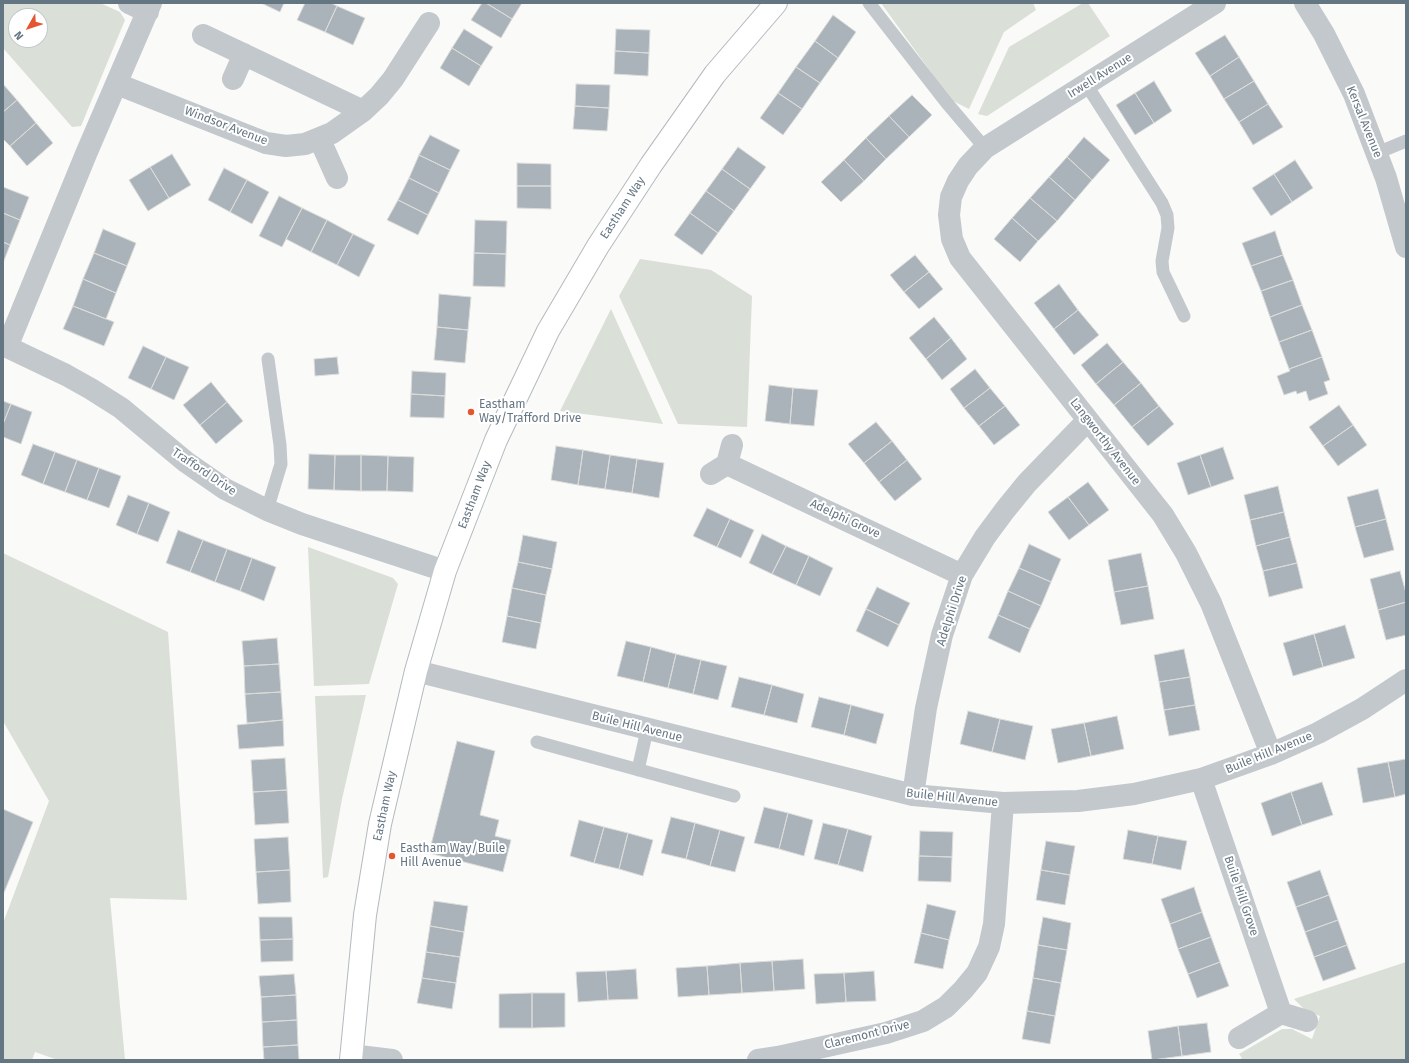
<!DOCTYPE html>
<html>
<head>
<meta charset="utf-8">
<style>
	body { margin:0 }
	#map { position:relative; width:1409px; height:1063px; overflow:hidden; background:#fafaf8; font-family:"Fira Sans",sans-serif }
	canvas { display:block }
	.frame { position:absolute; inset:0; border:4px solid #657683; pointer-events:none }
	.north { position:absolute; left:8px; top:8px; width:40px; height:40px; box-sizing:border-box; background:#fff; border:1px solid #c1c8cd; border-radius:50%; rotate:231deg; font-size:11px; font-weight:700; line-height:16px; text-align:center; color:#657683 }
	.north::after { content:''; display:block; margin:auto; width:14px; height:18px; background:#e4572e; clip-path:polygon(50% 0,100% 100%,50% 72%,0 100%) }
</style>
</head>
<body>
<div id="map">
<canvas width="1409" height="1063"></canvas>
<div class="frame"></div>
<div class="north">N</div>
</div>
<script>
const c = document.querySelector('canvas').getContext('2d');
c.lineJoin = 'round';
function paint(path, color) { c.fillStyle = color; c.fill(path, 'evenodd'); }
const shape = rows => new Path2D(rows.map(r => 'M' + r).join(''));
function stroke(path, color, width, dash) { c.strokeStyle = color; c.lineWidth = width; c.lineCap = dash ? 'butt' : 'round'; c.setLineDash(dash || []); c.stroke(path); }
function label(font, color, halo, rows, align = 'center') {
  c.font = font + ' "Fira Sans",sans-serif'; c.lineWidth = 4; c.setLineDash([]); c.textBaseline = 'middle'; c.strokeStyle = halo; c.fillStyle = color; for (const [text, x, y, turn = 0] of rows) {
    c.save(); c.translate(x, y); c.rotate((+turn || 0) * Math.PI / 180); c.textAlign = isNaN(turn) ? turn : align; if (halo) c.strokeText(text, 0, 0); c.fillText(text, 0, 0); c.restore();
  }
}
const green = shape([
	[3,3,100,3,120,12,125,20,81,126,72,127,3,48],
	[16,16,40,16,40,40,16,40],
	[881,3,1033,3,1036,10,1004,32,969,109,951,100],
	[1083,3,1088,3,1110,36,987,116,978,114,1009,47],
	[640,259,711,270,752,296,747,427,678,424,619,296],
	[611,309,663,424,560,411],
	[308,547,393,578,398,584,369,684,314,686],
	[3,553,168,632,187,900,110,898,125,1060,58,1060,35,1052,32,1060,3,1060,3,923,49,801,3,721],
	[366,695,342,799,328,877,323,878,315,696],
	[1406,962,1406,1060,1239,1060,1242,1058,1239,1054,1282,1029,1292,1029,1312,1039,1320,1016,1305,1010,1294,999]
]);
const building = shape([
	[261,3,284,3,280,12,261,3],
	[305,3,331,3,337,6,325,32,297,20,305,3],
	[482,3,486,3,512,19,501,38,471,20,482,3],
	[486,3,522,3,512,19,486,3],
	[337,6,365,18,353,45,325,32,337,6],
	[833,15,856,32,838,58,815,41,833,15],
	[464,29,493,47,481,66,452,48,464,29],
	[616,29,650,30,649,53,615,51,616,29],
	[1225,35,1239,57,1210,76,1195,53,1225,35],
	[815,41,838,58,820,83,796,67,815,41],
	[452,48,481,66,469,86,440,68,452,48],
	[615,51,649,53,648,76,614,74,615,51],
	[1239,57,1254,81,1224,99,1210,76,1239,57],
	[796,67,820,83,802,109,778,93,796,67],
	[1154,81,1172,111,1154,123,1135,93,1154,81],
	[1254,81,1268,104,1239,122,1224,99,1254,81],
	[3,84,17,100,3,112,3,84],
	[576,84,610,85,609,108,575,106,576,84],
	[778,93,802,109,783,135,760,118,778,93],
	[1135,93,1154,123,1135,135,1116,105,1135,93],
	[912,95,932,115,909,137,889,116,912,95],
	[17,100,36,123,10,146,3,139,3,112,17,100],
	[1268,104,1283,127,1253,145,1239,122,1268,104],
	[575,106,609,108,607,131,573,129,575,106],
	[889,116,909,137,886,159,866,138,889,116],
	[36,123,53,143,27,166,10,146,36,123],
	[430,135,460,150,450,170,419,155,430,135],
	[1084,137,1110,160,1092,180,1067,157,1084,137],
	[866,138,886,159,864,181,844,160,866,138],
	[738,147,766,167,750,189,722,169,738,147],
	[172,154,191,185,169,198,150,167,172,154],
	[419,155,450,170,439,193,409,178,419,155],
	[1067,157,1092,180,1075,200,1049,177,1067,157],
	[844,160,864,181,841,202,821,182,844,160],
	[1295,160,1313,188,1292,202,1274,174,1295,160],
	[517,163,551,164,551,186,517,186,517,163],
	[150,167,169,198,148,211,129,180,150,167],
	[224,168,247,180,230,212,208,200,224,168],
	[722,169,750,189,734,211,706,191,722,169],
	[1274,174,1292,202,1271,216,1252,188,1274,174],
	[1049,177,1075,200,1057,221,1030,198,1049,177],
	[409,178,439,193,428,215,398,200,409,178],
	[247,180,269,192,252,224,230,212,247,180],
	[517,186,551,186,551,209,517,208,517,186],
	[3,187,29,197,20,220,3,213,3,187],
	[706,191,734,211,718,233,690,213,706,191],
	[279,196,302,208,282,247,259,236,279,196],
	[1030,198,1057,221,1038,241,1012,218,1030,198],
	[398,200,428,215,418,235,387,220,398,200],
	[302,208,327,220,311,252,286,239,302,208],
	[3,213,20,220,10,245,3,242,3,213],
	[690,213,718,233,702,255,674,235,690,213],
	[1012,218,1038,241,1020,262,994,239,1012,218],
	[327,220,353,234,337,265,311,252,327,220],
	[475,220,507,221,506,254,474,253,475,220],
	[103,229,136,243,127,266,94,253,103,229],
	[1275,231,1283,255,1251,266,1242,243,1275,231],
	[353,234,375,245,359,277,337,265,353,234],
	[3,242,10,245,3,263,3,242],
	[94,253,127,266,116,293,83,279,94,253],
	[474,253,506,254,505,287,473,286,474,253],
	[915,255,929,272,904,292,890,275,915,255],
	[1283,255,1293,280,1261,291,1251,266,1283,255],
	[929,272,943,289,919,309,904,292,929,272],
	[83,279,116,293,106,319,73,306,83,279],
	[1293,280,1302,305,1270,317,1261,291,1293,280],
	[1059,284,1078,310,1054,329,1034,303,1059,284],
	[439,294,471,297,468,330,437,327,439,294],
	[1302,305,1312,330,1279,342,1270,317,1302,305],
	[73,306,114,322,104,346,63,329,73,306],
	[1078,310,1099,335,1074,355,1054,329,1078,310],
	[934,317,951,338,926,359,909,338,934,317],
	[437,327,468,330,465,363,434,360,437,327],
	[1312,330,1322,357,1289,369,1279,342,1312,330],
	[951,338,967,359,942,380,926,359,951,338],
	[1107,343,1123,362,1096,384,1081,365,1107,343],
	[143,346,166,357,151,389,128,378,143,346],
	[166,357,189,367,174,400,151,389,166,357],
	[337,357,339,374,315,376,314,359,337,357],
	[1322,357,1330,380,1324,382,1328,394,1309,401,1306,391,1297,394,1296,391,1284,395,1277,376,1290,371,1289,369,1322,357],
	[1123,362,1141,383,1114,405,1096,384,1123,362],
	[975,369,990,388,964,408,950,389,975,369],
	[412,371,446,373,445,396,411,394,412,371],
	[211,382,227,402,200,425,183,405,211,382],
	[1141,383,1159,406,1132,427,1114,405,1141,383],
	[769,385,793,388,790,424,765,421,769,385],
	[793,388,818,390,814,426,790,424,793,388],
	[990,388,1005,406,979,426,964,408,990,388],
	[411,394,445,396,444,418,410,417,411,394],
	[3,401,11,404,3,424,3,401],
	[227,402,243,421,216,444,200,425,227,402],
	[11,404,32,412,21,444,3,437,3,424,11,404],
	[1339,405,1353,425,1323,446,1309,427,1339,405],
	[1005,406,1020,425,994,445,979,426,1005,406],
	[1159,406,1174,424,1148,446,1132,427,1159,406],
	[876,422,892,441,864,463,848,444,876,422],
	[1353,425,1367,445,1338,466,1323,446,1353,425],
	[892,441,907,460,879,482,864,463,892,441],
	[33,444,55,452,43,484,21,475,33,444],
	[556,446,583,450,578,485,551,480,556,446],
	[1223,447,1234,479,1211,487,1200,455,1223,447],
	[583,450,610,455,605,489,578,485,583,450],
	[55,452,77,460,65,492,43,484,55,452],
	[309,454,335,455,334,490,308,489,309,454],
	[335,455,361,455,361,491,334,490,335,455],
	[361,455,388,456,387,491,361,491,361,455],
	[610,455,637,459,632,493,605,489,610,455],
	[1200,455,1211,487,1188,495,1177,463,1200,455],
	[388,456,414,457,413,492,387,491,388,456],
	[637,459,664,463,659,498,632,493,637,459],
	[77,460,99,468,87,500,65,492,77,460],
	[907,460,922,479,895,501,879,482,907,460],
	[99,468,121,476,109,508,87,500,99,468],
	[1088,482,1109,510,1089,525,1068,497,1088,482],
	[1278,486,1284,512,1250,520,1244,495,1278,486],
	[1378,489,1386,519,1355,527,1347,497,1378,489],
	[128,495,149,503,137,534,116,525,128,495],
	[1068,497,1089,525,1069,540,1048,512,1068,497],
	[149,503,170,512,158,542,137,534,149,503],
	[707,508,730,519,717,547,693,536,707,508],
	[1284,512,1290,537,1256,546,1250,520,1284,512],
	[730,519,754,530,741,558,717,547,730,519],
	[1386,519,1394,550,1364,558,1355,527,1386,519],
	[178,530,203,540,190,572,166,563,178,530],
	[762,534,786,546,772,574,749,563,762,534],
	[523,535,557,542,552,569,518,562,523,535],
	[1290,537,1297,563,1263,571,1256,546,1290,537],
	[203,540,227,549,215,582,190,572,203,540],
	[1029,544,1061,559,1051,582,1019,568,1029,544],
	[786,546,809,556,796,585,772,574,786,546],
	[227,549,252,558,240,591,215,582,227,549],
	[1141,553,1148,586,1114,592,1108,560,1141,553],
	[809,556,833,568,820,596,796,585,809,556],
	[252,558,276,567,264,601,240,591,252,558],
	[518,562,552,569,546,595,512,588,518,562],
	[1297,563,1303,588,1269,597,1263,571,1297,563],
	[1019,568,1051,582,1041,606,1008,591,1019,568],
	[1400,571,1406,593,1406,602,1378,610,1370,579,1400,571],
	[1148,586,1154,619,1121,625,1114,592,1148,586],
	[877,587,910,603,899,625,866,609,877,587],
	[512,588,546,595,541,623,507,616,512,588],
	[1008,591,1041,606,1030,629,998,615,1008,591],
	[1406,602,1406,635,1386,640,1378,610,1406,602],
	[866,609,899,625,888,647,856,631,866,609],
	[998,615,1030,629,1020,653,988,638,998,615],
	[507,616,541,623,536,649,502,642,507,616],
	[1345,625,1355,658,1323,667,1314,634,1345,625],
	[1314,634,1323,667,1293,676,1283,643,1314,634],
	[277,638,279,664,244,666,242,641,277,638],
	[626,641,651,647,643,682,617,676,626,641],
	[651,647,676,654,668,688,643,682,651,647],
	[1184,649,1190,677,1159,682,1154,655,1184,649],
	[676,654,701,660,693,694,668,688,676,654],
	[701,660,727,666,718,700,693,694,701,660],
	[279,664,281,692,245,694,244,666,279,664],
	[739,677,772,685,764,715,731,707,739,677],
	[1190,677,1195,705,1164,710,1159,682,1190,677],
	[772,685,804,694,797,723,764,715,772,685],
	[281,692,283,720,247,723,245,694,281,692],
	[819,697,851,705,844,735,811,727,819,697],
	[851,705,884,714,876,744,844,735,851,705],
	[1195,705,1200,730,1169,736,1164,710,1195,705],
	[968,711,1000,719,992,752,960,744,968,711],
	[1117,716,1124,749,1091,756,1084,723,1117,716],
	[1000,719,1033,726,1025,760,992,752,1000,719],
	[283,720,284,746,239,749,237,725,283,720],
	[1084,723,1091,756,1058,763,1051,729,1084,723],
	[457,741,495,751,480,815,499,820,495,836,511,840,503,872,429,853,457,741],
	[285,758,287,790,253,792,251,760,285,758],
	[1406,759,1406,794,1395,797,1388,762,1406,759],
	[1388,762,1395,797,1363,803,1357,768,1388,762],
	[1322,782,1333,815,1302,825,1291,792,1322,782],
	[287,790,289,823,255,825,253,792,287,790],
	[1291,792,1302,825,1272,836,1261,803,1291,792],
	[764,807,788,813,779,849,754,843,764,807],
	[3,809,33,822,3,895,3,809],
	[788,813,813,820,804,856,779,849,788,813],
	[671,817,695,823,686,859,661,853,671,817],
	[579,820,604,827,594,863,570,856,579,820],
	[695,823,720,830,710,866,686,859,695,823],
	[823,823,848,829,838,865,814,859,823,823],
	[604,827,628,833,619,869,594,863,604,827],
	[848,829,872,836,863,872,838,865,848,829],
	[720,830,745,837,735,872,710,866,720,830],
	[1128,830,1158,836,1152,864,1123,859,1128,830],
	[920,831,953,832,952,857,919,856,920,831],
	[628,833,653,840,643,876,619,869,628,833],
	[1158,836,1187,841,1181,870,1152,864,1158,836],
	[288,837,290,870,256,872,254,839,288,837],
	[1046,841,1075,846,1070,875,1041,870,1046,841],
	[919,856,952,857,951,882,918,881,919,856],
	[290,870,291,902,258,904,256,872,290,870],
	[1041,870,1070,875,1065,905,1036,900,1041,870],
	[1320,870,1329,895,1296,907,1287,882,1320,870],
	[1194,887,1202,912,1170,924,1161,899,1194,887],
	[1329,895,1338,920,1305,932,1296,907,1329,895],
	[434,901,468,906,464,932,430,926,434,901],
	[927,904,956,911,949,940,921,933,927,904],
	[1202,912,1211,937,1178,949,1170,924,1202,912],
	[259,917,292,917,293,939,260,940,259,917],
	[1043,917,1071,923,1067,950,1038,945,1043,917],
	[1338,920,1347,945,1314,957,1305,932,1338,920],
	[430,926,464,932,460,957,426,952,430,926],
	[921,933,949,940,943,969,914,963,921,933],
	[1211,937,1220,962,1188,974,1178,949,1211,937],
	[293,939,293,961,261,962,260,940,293,939],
	[1038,945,1067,950,1061,983,1033,978,1038,945],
	[1347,945,1356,969,1323,981,1314,957,1347,945],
	[426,952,460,957,456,983,422,978,426,952],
	[803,959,805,989,774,991,772,961,803,959],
	[772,961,774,991,742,993,740,963,772,961],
	[1220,962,1229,986,1197,998,1188,974,1220,962],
	[740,963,742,993,709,995,707,966,740,963],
	[707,966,709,995,678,997,676,968,707,966],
	[636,969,638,999,608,1000,606,971,636,969],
	[606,971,608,1000,578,1002,576,972,606,971],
	[874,971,876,1001,846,1002,844,973,874,971],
	[844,973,846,1002,816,1004,814,974,844,973],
	[294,974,296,995,261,997,259,976,294,974],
	[422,978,456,983,452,1009,417,1003,422,978],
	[1033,978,1061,983,1055,1016,1027,1011,1033,978],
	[532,993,565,993,565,1027,532,1028,532,993],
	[532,993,532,1028,499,1028,499,994,532,993],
	[296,995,297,1020,262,1022,261,997,296,995],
	[1027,1011,1055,1016,1050,1044,1022,1039,1027,1011],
	[297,1020,298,1045,263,1047,262,1022,297,1020],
	[1207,1023,1211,1052,1182,1056,1178,1026,1207,1023],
	[1178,1026,1182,1056,1152,1060,1148,1031,1178,1026],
	[298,1045,299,1060,264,1060,263,1047,298,1045]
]);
const lane = shape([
	[869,3,946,102,985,148],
	[1086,84,1162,203,1167,215,1168,228,1162,261,1163,272,1184,316],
	[1377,153,1406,141],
	[267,510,281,464,280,445,268,359],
	[537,742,734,796],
	[638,770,647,730]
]);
const street = shape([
	[129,3,148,12],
	[1215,3,985,148,968,166,958,181,951,197,949,215,952,239,960,258,1163,515,1186,553,1211,603,1271,754],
	[1305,3,1324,34,1354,94,1386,178,1406,247],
	[203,35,363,111],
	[233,79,244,54],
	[117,84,266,143,286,146,305,144,332,133,363,111,379,96,393,79,429,23],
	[320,140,337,178],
	[3,345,66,375,91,389,121,408,186,462,225,489,267,510,302,524,445,571],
	[7,347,86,154,151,3],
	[727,464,962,575],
	[711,474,727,464,732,445],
	[416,671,913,795,1003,803,1078,801,1134,794,1201,779,1271,754,1318,733,1362,709,1406,680],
	[1201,779,1281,1013],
	[913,795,926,708,942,635,962,575,985,537,1005,510,1027,483,1087,421],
	[1239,1038,1281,1013,1307,1021],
	[351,1055,392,1060],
	[758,1060,778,1057,886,1033,923,1021,946,1007,963,990,977,973,989,947,994,924,1003,803]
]);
const secondary = shape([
	[351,1060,365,915,380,824,416,671,445,571,496,440,548,331,598,246,651,165,715,74,776,3]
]);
const markers = [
	[471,412,4,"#e4572e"],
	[392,856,4,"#e4572e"]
];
const streetNames = [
	["Irwell Avenue",1100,76,-32],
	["Kersal Avenue",1364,122,68],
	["Windsor Avenue",226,126,21],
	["Eastham Way",623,208,-57],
	["Langworthy Avenue",1105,442,52],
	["Trafford Drive",204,472,34],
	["Eastham Way",475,495,-69],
	["Adelphi Grove",845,519,25],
	["Adelphi Drive",952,611,-72],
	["Buile Hill Avenue",637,727,14],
	["Buile Hill Avenue",1269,753,-22],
	["Buile Hill Avenue",952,798,6],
	["Eastham Way",385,806,-78],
	["Buile Hill Grove",1241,896,71],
	["Claremont Drive",867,1035,-14]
];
const poiNames = [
	["Eastham",479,405],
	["Way/Trafford Drive",479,419],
	["Eastham Way/Buile",400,849],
	["Hill Avenue",400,863]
];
paint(green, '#dadfd7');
paint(building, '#aab3b9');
stroke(building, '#dcdcda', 1);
stroke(secondary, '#b3babf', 24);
stroke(lane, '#c3c8cc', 13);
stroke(street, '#c3c8cc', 22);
stroke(secondary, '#fff', 22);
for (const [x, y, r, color] of markers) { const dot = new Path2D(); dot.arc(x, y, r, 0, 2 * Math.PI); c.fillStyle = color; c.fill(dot); stroke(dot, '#fff', 1.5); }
label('12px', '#657683', '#fff', streetNames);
label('12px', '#657683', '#fff', poiNames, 'left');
</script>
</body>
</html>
